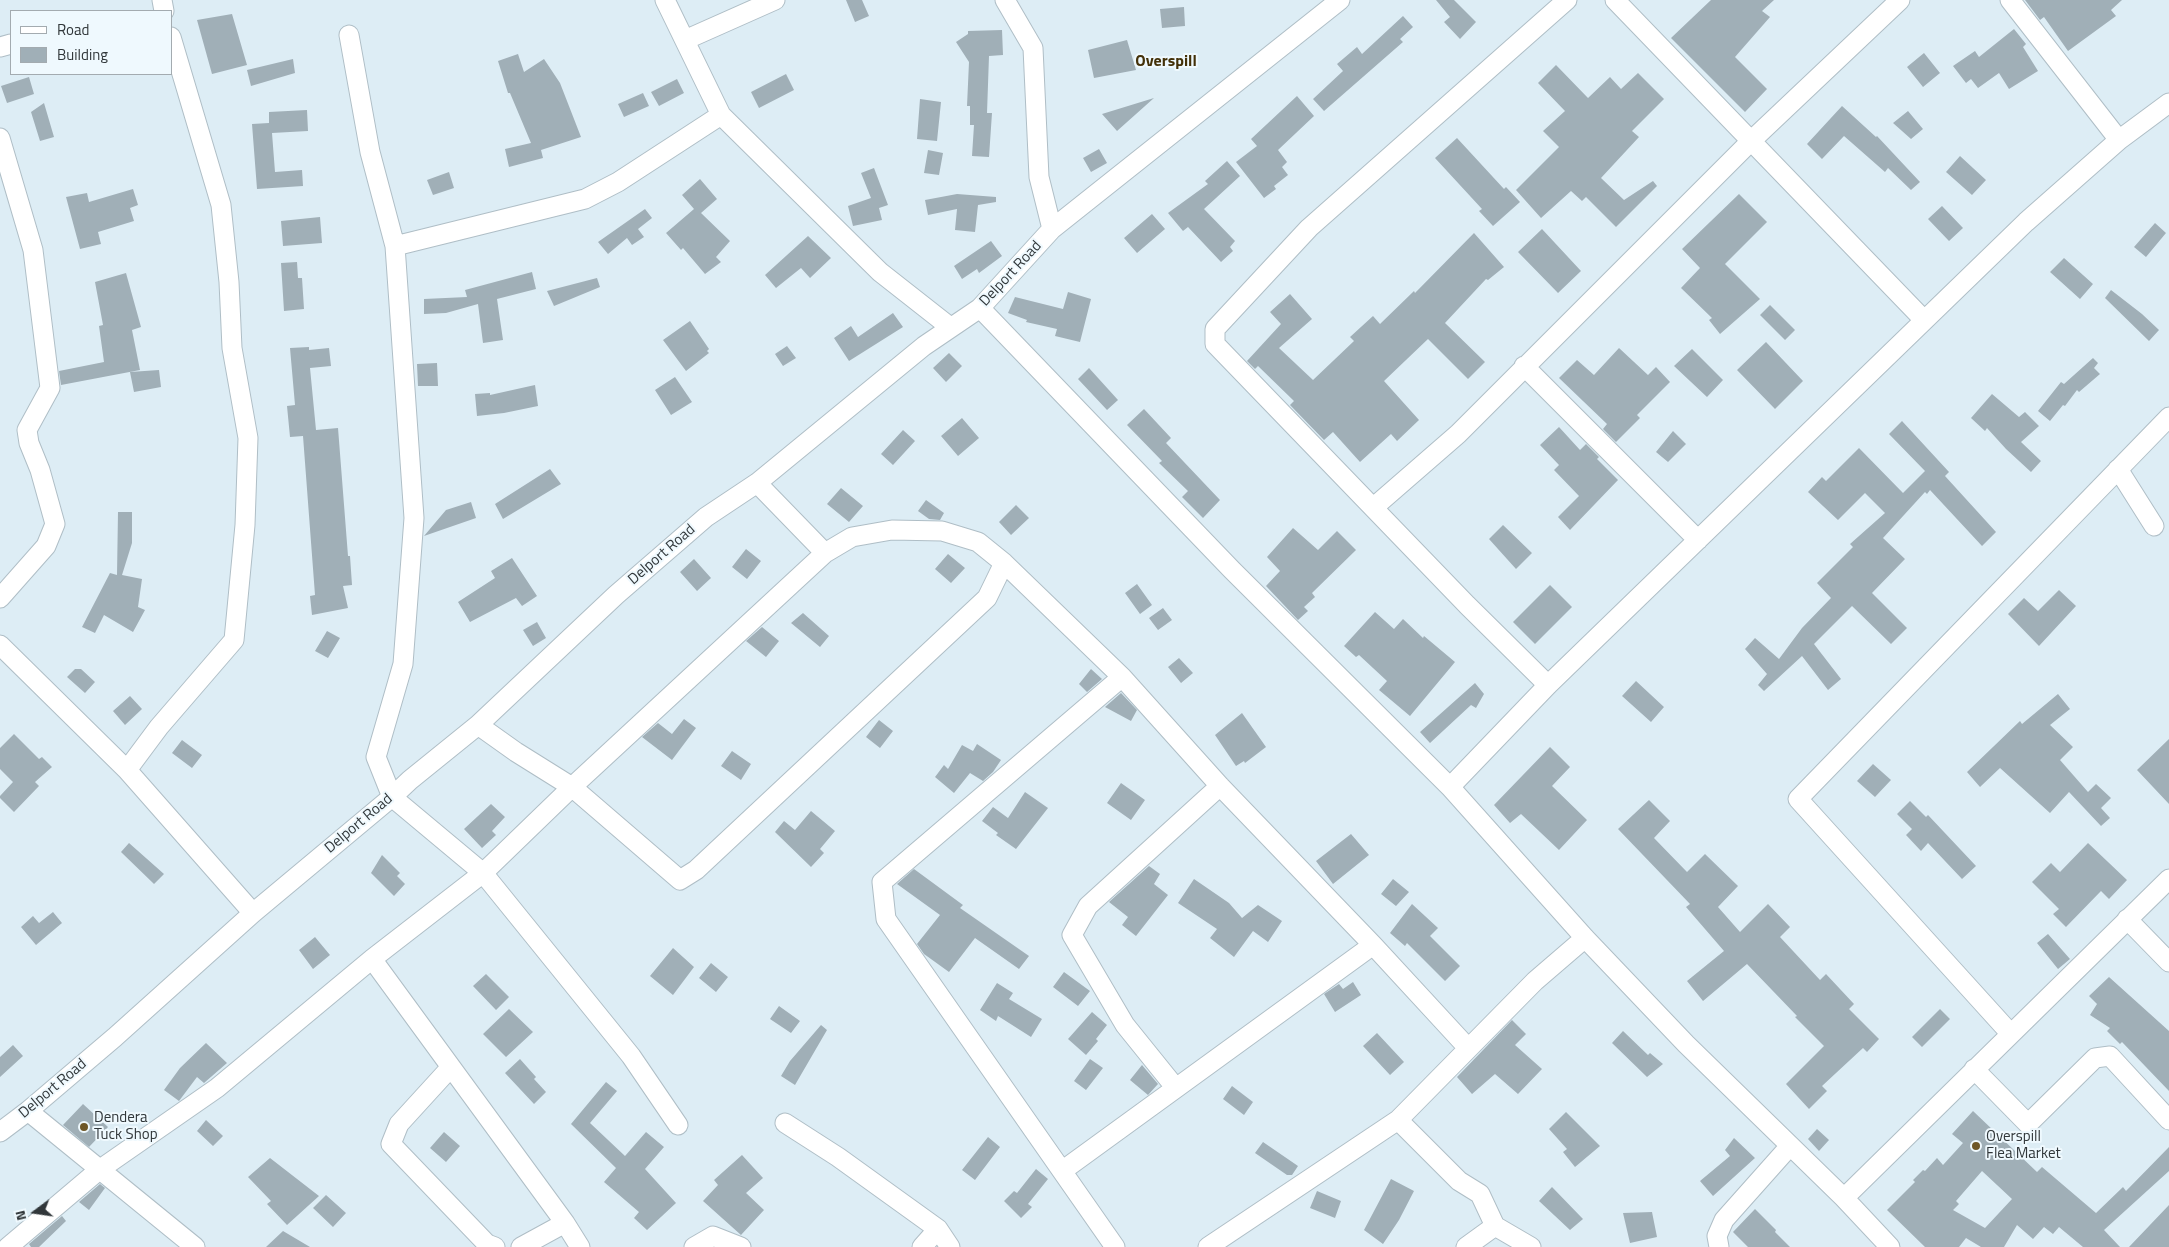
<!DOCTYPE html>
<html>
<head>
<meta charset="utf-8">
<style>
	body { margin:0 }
	#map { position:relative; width:2169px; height:1247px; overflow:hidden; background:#ddedf5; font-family:"Titillium Web",sans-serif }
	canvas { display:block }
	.legend { position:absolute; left:10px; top:10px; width:162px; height:65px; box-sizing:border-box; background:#eff9fe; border:1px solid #a3abb0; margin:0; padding:6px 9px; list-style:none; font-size:15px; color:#31373a }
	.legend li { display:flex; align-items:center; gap:10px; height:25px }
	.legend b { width:25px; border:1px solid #a3abb0 }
	.north { position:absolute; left:10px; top:1187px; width:50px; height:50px; -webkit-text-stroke:4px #eff9fe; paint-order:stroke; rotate:256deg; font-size:14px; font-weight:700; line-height:20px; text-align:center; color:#31373a }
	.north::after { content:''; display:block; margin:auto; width:18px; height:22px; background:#31373a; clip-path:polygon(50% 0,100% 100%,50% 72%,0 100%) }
</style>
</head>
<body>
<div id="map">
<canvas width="2169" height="1247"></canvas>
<ul class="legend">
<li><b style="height:6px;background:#fff"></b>Road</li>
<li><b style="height:14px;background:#a0afb7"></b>Building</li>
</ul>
<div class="north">N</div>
</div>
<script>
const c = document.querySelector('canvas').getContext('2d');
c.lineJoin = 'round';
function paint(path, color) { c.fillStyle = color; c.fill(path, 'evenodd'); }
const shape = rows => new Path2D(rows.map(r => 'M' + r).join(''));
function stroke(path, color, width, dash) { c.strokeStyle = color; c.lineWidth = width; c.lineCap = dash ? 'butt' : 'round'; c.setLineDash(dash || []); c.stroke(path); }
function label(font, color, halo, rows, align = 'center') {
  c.font = font + ' "Titillium Web",sans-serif'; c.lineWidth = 4; c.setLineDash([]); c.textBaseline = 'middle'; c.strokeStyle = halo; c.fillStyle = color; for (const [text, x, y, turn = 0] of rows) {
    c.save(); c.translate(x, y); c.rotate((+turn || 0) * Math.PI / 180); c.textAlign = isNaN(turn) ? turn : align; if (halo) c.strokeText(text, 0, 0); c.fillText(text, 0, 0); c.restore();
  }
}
const building = shape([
	[846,0,862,0,869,16,855,22],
	[1436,0,1454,0,1476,22,1460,39,1444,22,1450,17],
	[1711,0,1774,0,1762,11,1770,17,1735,57,1767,89,1745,112,1671,38],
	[2025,0,2122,0,2111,10,2116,16,2068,51,2044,17,2040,20],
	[1184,7,1185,26,1162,28,1160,9],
	[232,14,247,65,212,74,197,20],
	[1403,16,1413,27,1400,39,1403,42,1324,111,1313,99,1343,71,1337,64,1357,47,1362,54],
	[2014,29,2026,44,2023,47,2038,71,2009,89,1999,73,1978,88,1971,79,1966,83,1953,66,1975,51,1979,57],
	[1002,30,1003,55,989,56,987,113,992,113,989,157,972,156,974,125,970,125,970,106,967,106,969,62,956,42,968,34,968,31],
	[1127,40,1136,70,1094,78,1088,50],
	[1924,53,1940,73,1923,87,1907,67],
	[518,54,524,72,544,59,560,83,581,137,541,150,543,158,509,167,505,149,531,143,510,93,508,93,498,61],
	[293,59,295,73,251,86,247,70],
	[1556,65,1588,98,1610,77,1621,89,1638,73,1664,99,1632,131,1639,137,1601,178,1624,200,1653,181,1657,186,1616,227,1586,197,1582,201,1571,191,1541,218,1516,190,1559,147,1543,131,1565,111,1538,83],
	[786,74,794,90,759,108,751,92],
	[29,77,34,94,7,103,1,86],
	[677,79,684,93,659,106,651,92],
	[643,93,649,106,624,117,618,104],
	[1297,96,1314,116,1278,150,1287,162,1282,167,1288,175,1274,186,1276,189,1264,198,1236,162,1257,146,1251,139],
	[1154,98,1117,131,1102,114],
	[920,99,941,102,937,141,917,139],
	[44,103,54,137,40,141,31,112],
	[1842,106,1876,137,1877,136,1920,182,1911,190,1888,168,1885,172,1844,136,1822,159,1807,144],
	[307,110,308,131,272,133,275,172,302,170,303,186,257,189,252,124,269,123,269,112],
	[1908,111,1923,129,1911,139,1893,123],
	[1457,138,1504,189,1506,187,1520,202,1493,226,1479,211,1482,209,1435,158],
	[1099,149,1107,163,1091,172,1083,158],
	[928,150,943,153,939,175,924,173],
	[1960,156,1986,180,1972,195,1946,172],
	[1227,161,1240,176,1204,209,1235,241,1230,247,1233,251,1221,262,1188,227,1183,231,1168,213,1208,184,1205,181],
	[874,168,888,205,879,208,882,220,853,226,848,206,871,198,861,173],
	[449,172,454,188,433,195,427,180],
	[700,179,717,199,701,213,730,241,716,257,721,262,705,274,683,248,681,250,666,233,694,209,682,195],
	[133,189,138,205,130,208,134,221,98,232,101,244,80,249,66,197,87,193,89,202],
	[957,194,996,197,996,202,978,205,975,232,955,230,957,209,928,215,925,200],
	[1739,194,1767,222,1725,264,1760,299,1720,334,1709,320,1712,318,1681,288,1700,268,1682,249],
	[1942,206,1963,228,1949,241,1928,219],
	[645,209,652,218,638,229,644,237,632,245,627,238,608,254,598,242],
	[1152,214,1165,229,1137,253,1124,238],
	[320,217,322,243,283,246,281,221],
	[2155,223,2166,233,2146,257,2134,247],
	[1542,229,1581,271,1558,293,1518,252],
	[1474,233,1504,267,1488,280,1486,279,1445,323,1485,362,1468,379,1428,339,1384,381,1419,420,1397,441,1391,434,1360,462,1333,432,1324,440,1290,405,1294,401,1258,366,1255,369,1247,361,1281,324,1270,312,1290,294,1312,319,1279,348,1313,380,1354,341,1350,337,1373,316,1380,324,1414,291,1415,293],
	[808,236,831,258,810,278,801,268,776,288,765,275],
	[991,241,1002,256,979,273,977,269,962,279,954,266],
	[2064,258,2093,284,2080,299,2050,272],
	[297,262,298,278,302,278,304,309,284,311,281,263],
	[532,272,536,289,497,299,503,340,483,343,478,304,446,313,424,314,424,299,467,297,465,290],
	[126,273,141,327,132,330,140,370,61,385,59,371,104,362,99,326,103,325,95,282],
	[597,278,600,287,554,306,547,291],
	[2111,290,2142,314,2159,330,2149,341,2105,298],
	[1068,292,1091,299,1080,342,1055,336,1057,329,1026,322,1027,320,1008,313,1015,297,1063,309],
	[1770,305,1795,330,1785,340,1760,315],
	[893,313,903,327,849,361,834,338,851,326,858,337],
	[690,321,709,349,707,351,709,353,686,371,663,340],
	[1766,342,1803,381,1775,409,1737,370],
	[787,346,796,358,783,366,775,354],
	[309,347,309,350,329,348,331,366,310,368,316,430,338,428,348,556,350,556,352,585,343,586,348,608,312,615,310,596,315,595,303,436,290,437,287,406,295,405,290,348],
	[1619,348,1648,375,1656,367,1670,382,1637,415,1640,418,1616,442,1603,429,1607,424,1559,378,1577,360,1594,375],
	[1692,349,1723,380,1707,397,1674,366],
	[949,353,962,366,946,382,933,368],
	[2093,358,2098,363,2094,368,2100,374,2079,392,2077,390,2065,406,2063,405,2050,421,2038,411,2061,382,2064,384],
	[437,363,438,386,418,386,417,364],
	[1089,368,1118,400,1107,410,1078,379],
	[159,370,161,387,134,392,130,372],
	[675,377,692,402,671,415,655,390],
	[535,385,538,406,504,413,477,416,475,394,490,393,490,395],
	[1992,394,2019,417,2025,412,2039,426,2021,442,2041,461,2031,472,2006,449,1987,428,1985,431,1971,418],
	[1144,409,1171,438,1166,443,1220,500,1203,518,1182,497,1188,491,1159,463,1162,461,1127,425],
	[962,418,979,438,958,456,941,436],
	[1902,421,1949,472,1945,476,1996,532,1982,546,1930,490,1927,494,1925,492,1883,538,1905,559,1872,593,1907,628,1891,644,1852,606,1814,644,1841,679,1828,690,1802,656,1764,691,1758,685,1767,674,1745,649,1755,638,1779,659,1802,628,1831,598,1817,583,1853,547,1850,544,1885,513,1865,493,1838,520,1808,492,1822,477,1826,481,1859,448,1903,493,1925,471,1889,434],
	[1559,427,1580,450,1586,444,1599,457,1597,459,1618,480,1570,530,1558,517,1579,496,1554,470,1559,465,1540,445],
	[903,430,915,441,893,465,881,454],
	[1673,431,1686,444,1668,462,1656,452],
	[550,469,561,484,503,519,495,504],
	[841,488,863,506,849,522,827,504],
	[926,500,944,513,940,520,929,519,918,511],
	[471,502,476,518,424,536,446,510],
	[1016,505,1029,518,1011,535,999,522],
	[118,512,132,512,132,543,122,575,142,579,138,607,145,610,133,632,104,615,95,633,82,627,110,573,117,575],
	[1503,525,1532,553,1516,569,1489,539],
	[1293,528,1318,550,1337,531,1356,550,1312,593,1315,597,1304,607,1308,611,1298,620,1266,586,1280,571,1267,557],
	[746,549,761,561,747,579,732,567],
	[948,554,965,568,951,583,935,569],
	[512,558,537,596,522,606,516,598,470,622,458,602,495,578,491,571],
	[694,559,711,578,697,591,680,572],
	[1137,584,1152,605,1140,614,1125,593],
	[1550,585,1572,607,1535,644,1513,622],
	[2059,590,2076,606,2039,646,2008,614,2024,598,2038,611],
	[1163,608,1172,620,1158,630,1149,618],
	[1375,612,1394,629,1403,619,1423,638,1424,636,1455,662,1410,716,1379,690,1387,681,1359,655,1356,657,1344,646],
	[803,613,829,636,820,647,791,623],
	[537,622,546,638,533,646,523,630],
	[762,627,779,641,766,657,746,641],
	[327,631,340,638,328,658,315,651],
	[1179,658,1193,673,1181,683,1168,667],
	[75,669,81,669,95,682,85,693,67,677],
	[1091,669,1102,679,1087,692,1079,684],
	[1636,681,1664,707,1651,722,1622,696],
	[1475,683,1484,694,1476,708,1471,705,1430,743,1420,732],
	[1121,693,1137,710,1131,721,1105,707],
	[2058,694,2070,709,2050,725,2073,747,2060,760,2088,792,2096,784,2111,798,2101,808,2110,818,2101,826,2069,792,2050,813,2000,768,1980,787,1967,772,2020,721,2022,724],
	[130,696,142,709,125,725,113,711],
	[1242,713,1266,747,1245,763,1244,761,1236,766,1215,735],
	[684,719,696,728,672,760,642,737,658,723,672,734],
	[879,720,893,731,880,748,866,737],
	[14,734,39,759,42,757,52,767,35,782,39,786,14,812,0,798,0,796,13,782,0,769,0,748],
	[2169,739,2169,804,2137,770],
	[182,740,202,755,192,768,172,753],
	[977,744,1001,760,993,772,983,781,970,773,954,793,935,777,944,765,948,769,962,745,973,751],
	[1550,747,1570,767,1552,786,1587,820,1559,850,1521,814,1510,823,1494,805],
	[732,751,751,764,741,780,721,766],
	[1873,764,1891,780,1875,797,1857,781],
	[1121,783,1145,800,1131,820,1107,803],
	[1025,792,1048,808,1016,849,996,835,998,833,982,821,993,807,1008,818],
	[1649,800,1670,821,1654,838,1687,872,1705,854,1738,886,1718,907,1740,932,1768,904,1790,927,1780,937,1820,980,1826,974,1854,1004,1849,1009,1879,1039,1867,1052,1863,1048,1822,1086,1827,1091,1809,1109,1786,1084,1824,1046,1795,1017,1797,1016,1747,964,1703,1001,1687,981,1724,951,1686,907,1690,904,1618,829],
	[1910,801,1926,817,1928,815,1976,866,1962,879,1928,843,1921,851,1906,835,1912,829,1897,814],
	[491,804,505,817,492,831,496,835,482,848,464,829],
	[811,811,835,831,820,849,824,853,811,867,775,832,784,821,795,830],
	[1351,834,1369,855,1333,884,1316,861],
	[129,843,164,874,154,884,121,852],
	[2088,843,2127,880,2109,899,2101,891,2066,927,2053,914,2059,909,2032,882,2051,863,2060,872],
	[382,855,400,873,397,876,405,884,394,896,371,873],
	[1149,866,1160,874,1154,884,1168,895,1136,936,1122,925,1128,917,1109,902],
	[914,869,963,905,960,908,1029,956,1019,969,975,938,949,972,924,954,917,944,940,915,897,884],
	[1194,879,1229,903,1242,918,1258,905,1282,921,1268,942,1253,931,1234,957,1210,938,1217,929,1178,903],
	[1393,879,1409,892,1396,906,1381,894],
	[1412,904,1438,928,1430,936,1460,966,1445,981,1407,943,1405,946,1390,933],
	[53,912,62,923,36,945,21,927,33,916,39,923],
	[2048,934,2070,959,2058,969,2037,943],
	[315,937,330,955,313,969,299,950],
	[673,948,694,967,673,995,650,976],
	[711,963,728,977,716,992,699,978],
	[1064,972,1090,991,1078,1006,1053,987],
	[486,974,509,997,496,1010,473,986],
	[2109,977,2169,1031,2169,1091,2122,1042,2120,1044,2107,1031,2110,1028,2090,1015,2097,1004,2089,996],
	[1353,982,1361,995,1335,1012,1324,994,1339,984,1343,989],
	[997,983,1013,993,1009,999,1042,1019,1031,1037,998,1016,996,1021,980,1010],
	[779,1006,800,1021,791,1033,770,1019],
	[509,1009,533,1032,506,1057,483,1034],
	[1940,1009,1950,1019,1922,1047,1912,1037],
	[1092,1012,1107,1025,1096,1039,1098,1041,1086,1055,1068,1039],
	[1512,1020,1526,1034,1515,1045,1542,1069,1518,1094,1495,1074,1472,1094,1457,1077],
	[821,1025,827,1030,795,1085,781,1076,790,1061],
	[1623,1031,1648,1055,1650,1053,1663,1064,1647,1077,1612,1043],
	[1377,1033,1404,1062,1390,1075,1363,1046],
	[206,1043,227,1063,204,1083,197,1077,179,1101,164,1090,180,1068],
	[13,1045,23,1056,0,1077,0,1057],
	[520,1059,536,1077,534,1079,546,1092,534,1104,505,1073],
	[1090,1059,1103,1068,1086,1090,1074,1081],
	[1142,1065,1158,1084,1148,1095,1130,1080],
	[606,1082,617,1091,590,1123,625,1156,646,1132,664,1147,645,1169,676,1203,647,1230,634,1218,639,1212,604,1182,616,1168,571,1124],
	[1232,1086,1253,1102,1244,1115,1223,1099],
	[83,1104,108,1127,89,1147,63,1125],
	[1973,1111,2037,1172,2042,1167,2096,1213,2123,1187,2126,1191,2169,1147,2169,1171,2104,1230,2120,1247,2083,1247,2059,1227,2053,1234,2044,1227,2033,1239,2017,1225,2004,1247,1981,1247,1966,1238,1959,1247,1925,1247,1887,1210,1915,1182,1913,1180,1923,1170,1925,1171,1937,1158,1943,1165,1963,1143,1952,1134],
	[1982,1171,2012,1199,1985,1228,1953,1210,1959,1204,1956,1201],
	[1566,1112,1600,1146,1575,1167,1563,1152,1567,1149,1549,1129],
	[206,1120,223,1136,213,1146,197,1131],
	[1817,1129,1829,1140,1819,1151,1808,1139],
	[444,1132,460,1146,446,1162,430,1148],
	[988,1137,1000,1147,975,1180,962,1170],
	[1734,1138,1755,1158,1713,1196,1700,1181,1730,1156,1725,1150],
	[1263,1142,1298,1166,1292,1175,1287,1175,1255,1153],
	[742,1155,763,1178,746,1193,764,1210,741,1235,703,1201,718,1185,714,1180],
	[270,1158,319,1196,287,1225,267,1204,271,1201,248,1177],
	[1036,1169,1048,1179,1028,1204,1032,1207,1021,1218,1004,1201,1014,1191,1017,1193],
	[1391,1179,1414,1191,1399,1220,1383,1244,1364,1230],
	[100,1184,105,1188,89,1210,79,1202],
	[1552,1187,1583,1219,1570,1230,1539,1201],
	[1317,1191,1341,1201,1335,1218,1310,1208],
	[326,1195,346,1213,333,1227,313,1208],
	[2169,1205,2169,1247,2129,1247],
	[1755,1209,1776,1230,1775,1232,1790,1247,1748,1247,1733,1232],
	[1652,1212,1657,1237,1630,1243,1623,1213],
	[62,1216,66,1221,39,1247,31,1247,29,1244],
	[283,1231,310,1247,266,1247]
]);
const minor = shape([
	[162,0,164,11],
	[665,0,721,115,880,272,950,327],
	[1005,0,1033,48,1039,177,1052,229],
	[1615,0,1924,320],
	[2010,0,2119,140],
	[349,35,370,152,395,246,414,518,403,664,376,757,392,797,483,873,631,1056,678,1125],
	[685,40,775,0],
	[0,47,11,44],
	[0,138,33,250,50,388,27,430,29,443,40,470,55,524,46,546,0,598],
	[395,246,585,199,618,182,721,115],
	[980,308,1232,570,1450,787,1585,938,1686,1044,1844,1198,1890,1247],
	[1524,366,1698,540],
	[2118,469,2154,526],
	[757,483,825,553],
	[1374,507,1458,434,1751,141,1900,0],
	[0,645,127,770,253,913],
	[1548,685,1467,605,1215,344,1215,329,1309,228,1567,0],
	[478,725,516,752,572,787,680,880,696,870,987,598,1004,563],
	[127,770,159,727,234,640,245,525,248,438,232,348,229,282,221,205,171,37],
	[1450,787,1548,685,2026,222,2119,140,2169,103],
	[2127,919,2169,962],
	[372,959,565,1223,580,1247],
	[2010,1033,1798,799,2169,417],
	[451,1067,399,1124,391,1144,487,1244,495,1247],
	[1974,1069,2028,1124,2095,1058,2110,1056,2169,1120],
	[1175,1087,1125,1025,1072,935,1088,906,1220,786],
	[28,1111,195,1247],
	[1398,1120,1459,1181,1480,1194,1495,1226,1531,1247],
	[785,1123,838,1157,938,1229,950,1247],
	[0,1132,28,1111,115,1037,253,913,392,797,410,780,478,725,616,595,706,517,757,483,924,346,980,308,1052,229,1340,0],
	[1062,1171,1373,945],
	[1844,1198,2169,879],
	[8,1247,99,1170,217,1088,372,959,483,873,572,787,825,553,852,537,892,530,942,531,978,542,1004,563,1122,677,1220,786,1373,945,1468,1048],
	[521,1247,565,1223],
	[694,1247,713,1236,741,1247],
	[922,1247,938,1229],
	[1115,1247,886,919,882,882,1122,677],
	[1208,1247,1398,1120,1535,981,1585,938],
	[1466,1247,1495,1226],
	[1719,1247,1717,1236,1724,1220,1789,1147]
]);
const markers = [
	[84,1127,5,"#6e5626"],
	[1976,1146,5,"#6e5626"]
];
const streetNames = [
	["Delport Road",1011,274,-47],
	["Delport Road",662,555,-41],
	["Delport Road",359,824,-40],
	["Delport Road",53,1089,-40]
];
const poiNames = [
	["Dendera",94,1118],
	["Tuck Shop",94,1135],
	["Overspill",1986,1137],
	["Flea Market",1986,1154]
];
const neighbourhoodNames = [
	["Overspill",1166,62]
];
paint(building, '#a0afb7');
stroke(minor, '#afbec6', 21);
stroke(minor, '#fff', 19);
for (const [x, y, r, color] of markers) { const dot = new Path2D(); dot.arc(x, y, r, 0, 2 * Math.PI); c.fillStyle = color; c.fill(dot); stroke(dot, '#eff9fe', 2); }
label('15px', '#31373a', '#eff9fe', streetNames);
label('15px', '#31373a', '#eff9fe', poiNames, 'left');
label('bold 16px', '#433109', '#eff9fe', neighbourhoodNames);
</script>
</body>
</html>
